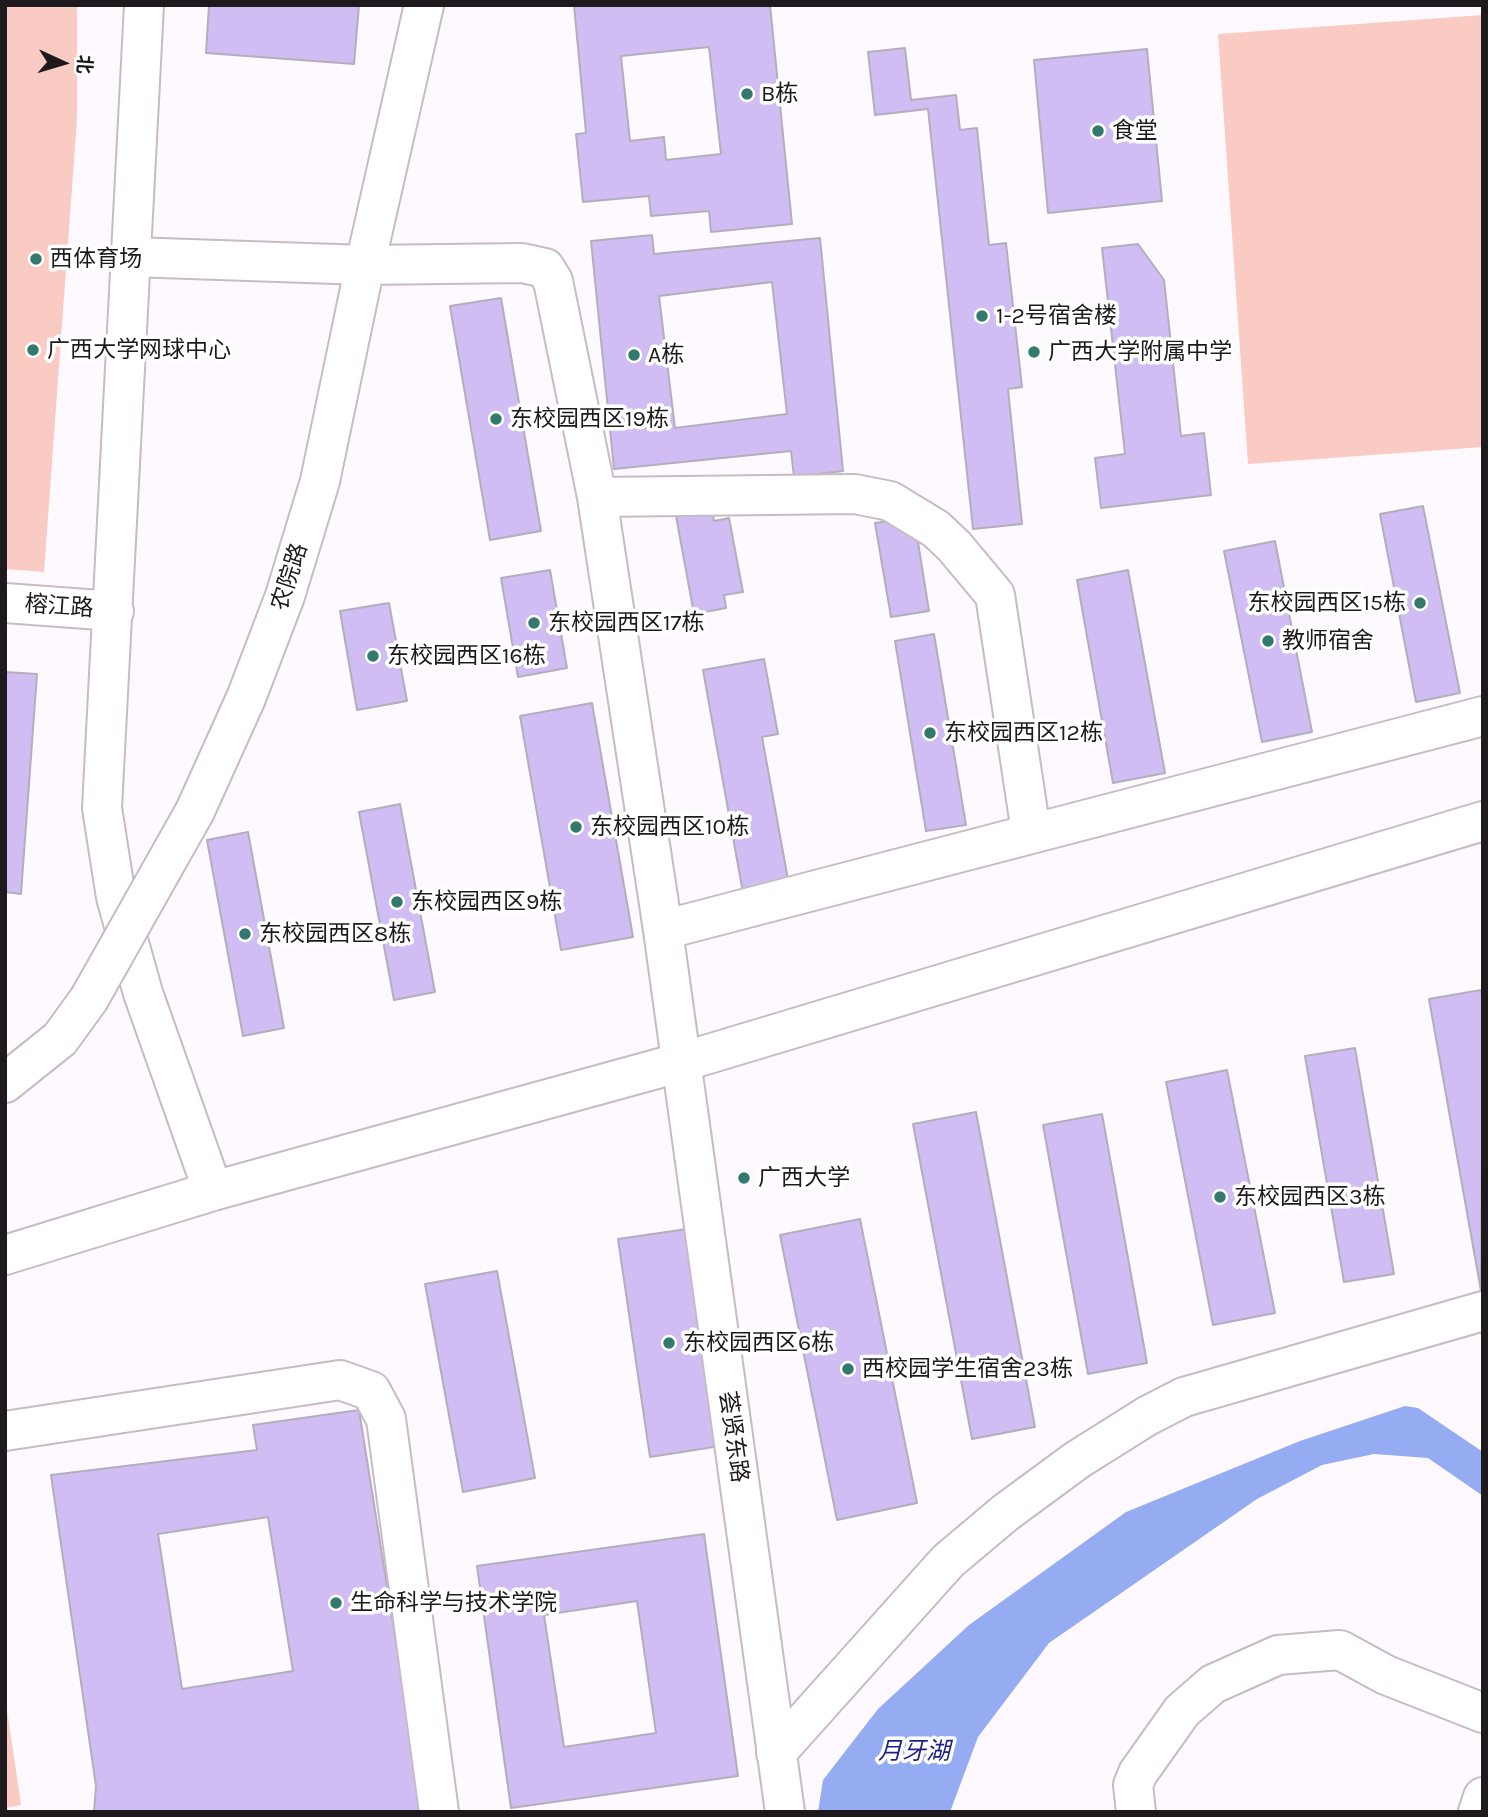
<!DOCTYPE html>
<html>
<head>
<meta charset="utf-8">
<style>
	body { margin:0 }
	#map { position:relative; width:1488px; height:1817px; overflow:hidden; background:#fef9fe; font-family:Karla,"Noto Sans SC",sans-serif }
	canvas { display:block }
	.frame { position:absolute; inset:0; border:7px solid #1d191c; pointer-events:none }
	.north { position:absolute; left:28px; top:28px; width:70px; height:70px; -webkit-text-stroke:5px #fff; paint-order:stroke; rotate:94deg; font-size:19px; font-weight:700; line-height:28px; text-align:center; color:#1d191c }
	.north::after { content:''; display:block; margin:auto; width:24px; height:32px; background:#1d191c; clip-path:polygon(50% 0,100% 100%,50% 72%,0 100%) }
</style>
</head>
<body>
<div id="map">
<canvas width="1488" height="1817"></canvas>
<div class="frame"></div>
<div class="north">北</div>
</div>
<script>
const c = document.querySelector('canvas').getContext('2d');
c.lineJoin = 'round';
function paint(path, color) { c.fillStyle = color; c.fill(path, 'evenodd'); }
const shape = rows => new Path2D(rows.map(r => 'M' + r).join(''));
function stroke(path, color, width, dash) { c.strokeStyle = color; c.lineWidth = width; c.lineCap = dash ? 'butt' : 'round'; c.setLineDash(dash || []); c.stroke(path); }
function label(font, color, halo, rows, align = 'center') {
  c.font = font + ' Karla,"Noto Sans SC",sans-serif'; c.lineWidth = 7; c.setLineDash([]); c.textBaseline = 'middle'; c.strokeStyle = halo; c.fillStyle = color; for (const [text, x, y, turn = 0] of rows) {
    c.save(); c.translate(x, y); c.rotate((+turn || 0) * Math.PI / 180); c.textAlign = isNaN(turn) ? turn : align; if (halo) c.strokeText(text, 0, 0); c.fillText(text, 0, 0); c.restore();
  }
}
const green = shape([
	[5,5,77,5,77,119,44,572,5,569],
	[1483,15,1483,447,1248,464,1218,34],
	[5,1696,21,1805,5,1808]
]);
const water = shape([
	[1405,1406,1418,1408,1483,1452,1483,1496,1428,1458,1374,1454,1322,1465,1257,1499,1049,1643,978,1737,950,1812,818,1812,823,1780,878,1709,969,1625,1126,1512,1300,1441]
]);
const building = shape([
	[209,5,359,5,354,64,206,53,209,5],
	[574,5,770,5,792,224,711,232,709,211,651,216,649,196,583,202,576,134,586,133,574,5],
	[709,47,721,154,666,160,664,137,630,141,621,56,709,47],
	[905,48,911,100,956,95,960,130,977,128,989,245,1006,243,1022,387,1008,389,1022,524,973,529,928,109,875,115,868,52,905,48],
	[1147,49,1162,201,1048,213,1034,60,1147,49],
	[652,235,654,254,820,238,843,471,794,477,791,451,614,469,591,241,652,235],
	[772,282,787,414,675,428,659,296,772,282],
	[1138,244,1164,280,1181,436,1204,433,1211,495,1101,508,1095,458,1125,454,1102,248,1138,244],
	[501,298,541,531,490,540,450,306,501,298],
	[1423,506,1460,693,1416,702,1380,514,1423,506],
	[712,510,714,521,729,518,743,592,724,595,726,608,694,614,676,516,712,510],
	[914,517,929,611,891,617,875,523,914,517],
	[1275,541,1312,732,1262,742,1224,551,1275,541],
	[550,570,567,668,518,677,501,578,550,570],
	[1128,570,1165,773,1113,783,1077,580,1128,570],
	[389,603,407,701,357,710,340,611,389,603],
	[934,634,966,825,926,831,895,641,934,634],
	[764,659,778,734,762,737,789,885,743,893,703,670,764,659],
	[5,672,37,674,21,894,5,892,5,672],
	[592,703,633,937,561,950,520,716,592,703],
	[400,804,435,992,394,1000,359,812,400,804],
	[248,832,284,1028,243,1036,207,840,248,832],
	[1481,990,1483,1001,1481,1291,1429,999,1481,990],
	[1355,1048,1394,1274,1344,1282,1305,1056,1355,1048],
	[1227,1070,1275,1313,1213,1325,1166,1082,1227,1070],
	[976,1112,1035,1427,972,1439,913,1124,976,1112],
	[1102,1114,1147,1363,1088,1374,1043,1125,1102,1114],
	[860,1219,917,1503,837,1520,780,1235,860,1219],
	[687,1229,720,1446,650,1457,618,1239,687,1229],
	[497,1271,535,1478,463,1492,425,1284,497,1271],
	[359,1410,423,1812,94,1812,96,1786,51,1475,257,1450,253,1425,359,1410],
	[268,1517,293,1671,182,1689,158,1534,268,1517],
	[704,1534,738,1776,511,1808,477,1566,704,1534],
	[637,1601,656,1733,564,1747,544,1615,637,1601]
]);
const minor = shape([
	[144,5,102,808,116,897,143,993,213,1191],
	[131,257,365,265,522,263,545,268,553,281,597,497,663,930,785,1812],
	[597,497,855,494,890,501,936,529,954,546,995,595,1031,832],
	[5,603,114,611],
	[195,811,246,698,285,596,320,481,365,265,424,5],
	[663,930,1483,716],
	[5,1083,60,1039,89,999],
	[5,1255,213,1191,682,1062,1483,821],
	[5,1431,340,1380,371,1391,386,1419,439,1812],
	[776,1753,948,1561,1005,1513,1077,1460,1147,1416,1184,1397,1483,1311],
	[1136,1812,1133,1785,1138,1773,1182,1711,1213,1684,1278,1655,1340,1650,1386,1675,1483,1713],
	[1478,1812,1483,1797]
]);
const minorBridge = shape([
	[89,999,195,811]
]);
const markers = [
	[747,94,7,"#34796e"],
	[1098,131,7,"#34796e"],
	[36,259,7,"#34796e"],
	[982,316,7,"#34796e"],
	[33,350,7,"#34796e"],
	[1034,352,7,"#34796e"],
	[634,355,7,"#34796e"],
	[496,419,7,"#34796e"],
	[1420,603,7,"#34796e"],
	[534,623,7,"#34796e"],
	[1268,641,7,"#34796e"],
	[373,656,7,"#34796e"],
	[930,733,7,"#34796e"],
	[576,827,7,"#34796e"],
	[397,902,7,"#34796e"],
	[245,934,7,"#34796e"],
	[744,1178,7,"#34796e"],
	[1220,1197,7,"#34796e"],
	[669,1343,7,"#34796e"],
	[848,1369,7,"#34796e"],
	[336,1603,7,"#34796e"]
];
const poiNames = [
	["B栋",761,94],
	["食堂",1112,131],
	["西体育场",50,259],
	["1-2号宿舍楼",996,316],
	["广西大学网球中心",47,350],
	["广西大学附属中学",1048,352],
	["A栋",648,355],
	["东校园西区19栋",510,419],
	["东校园西区15栋",1406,603,"right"],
	["东校园西区17栋",548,623],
	["教师宿舍",1282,641],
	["东校园西区16栋",387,656],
	["东校园西区12栋",944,733],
	["东校园西区10栋",590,827],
	["东校园西区9栋",411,902],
	["东校园西区8栋",259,934],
	["广西大学",758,1178],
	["东校园西区3栋",1234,1197],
	["东校园西区6栋",683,1343],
	["西校园学生宿舍23栋",862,1369],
	["生命科学与技术学院",350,1603]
];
const streetNames = [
	["农院路",290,577,-72],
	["榕江路",59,607,4],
	["荟贤东路",733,1437,82]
];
const waterNames = [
	["月牙湖",914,1752]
];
paint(green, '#facbc3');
paint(water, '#96acf2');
paint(building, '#d0bdf4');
stroke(building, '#b3aebc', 2);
stroke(minor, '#c7bbc5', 42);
stroke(minor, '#fff', 38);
stroke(minorBridge, '#c7bbc5', 42, []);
stroke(minorBridge, '#fff', 38);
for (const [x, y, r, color] of markers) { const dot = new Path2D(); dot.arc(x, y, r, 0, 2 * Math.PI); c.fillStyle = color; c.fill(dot); stroke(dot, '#fff', 2.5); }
label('23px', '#1d191c', '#fff', poiNames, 'left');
label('23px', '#1d191c', '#fff', streetNames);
label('italic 24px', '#1b2284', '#fff', waterNames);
</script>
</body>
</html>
